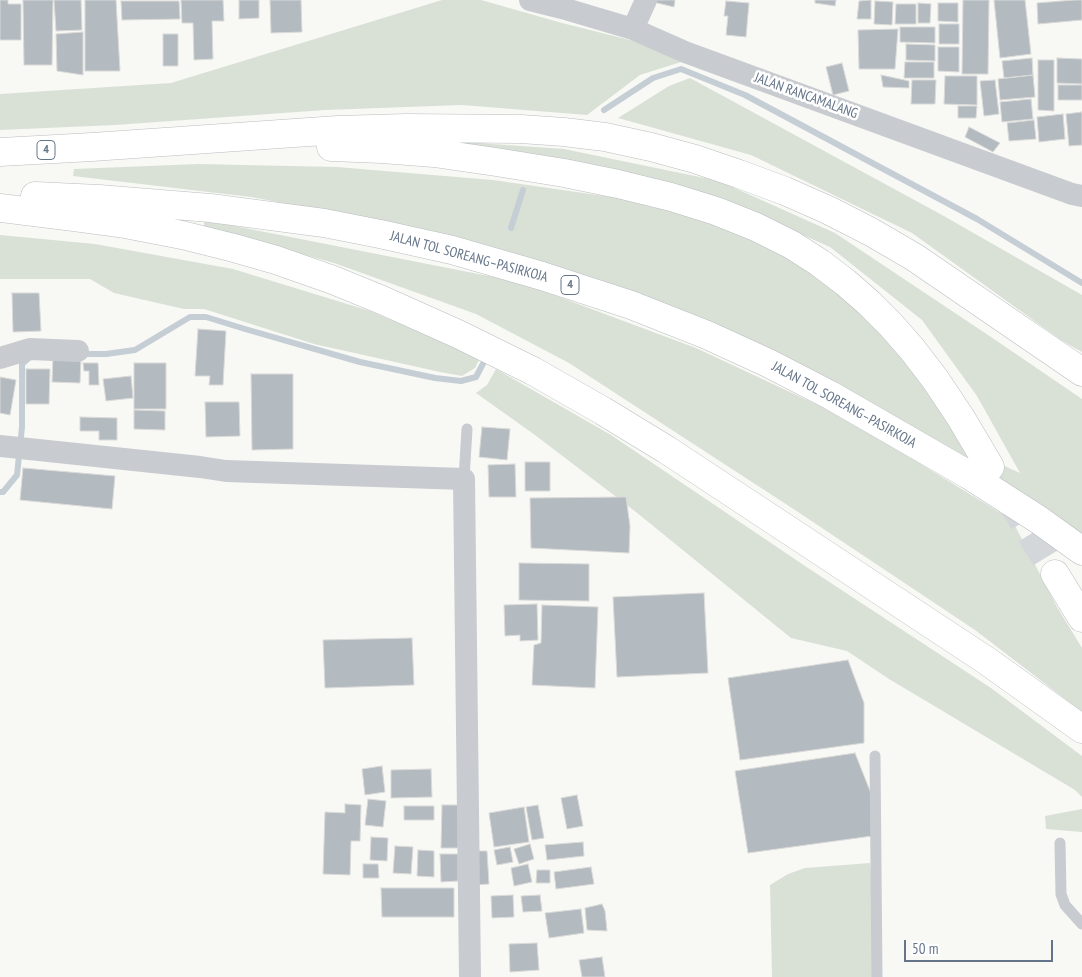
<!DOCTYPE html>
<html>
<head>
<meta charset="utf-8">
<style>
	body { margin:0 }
	#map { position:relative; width:1082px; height:977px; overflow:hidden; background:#f8f8f5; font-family:"PT Sans Narrow",sans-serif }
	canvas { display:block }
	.scale { position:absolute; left:904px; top:940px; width:149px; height:22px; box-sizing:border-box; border:2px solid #657589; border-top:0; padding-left:6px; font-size:15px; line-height:18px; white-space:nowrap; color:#657589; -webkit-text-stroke:4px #fff; paint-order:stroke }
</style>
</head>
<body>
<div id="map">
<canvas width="1082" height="977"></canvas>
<div class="scale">50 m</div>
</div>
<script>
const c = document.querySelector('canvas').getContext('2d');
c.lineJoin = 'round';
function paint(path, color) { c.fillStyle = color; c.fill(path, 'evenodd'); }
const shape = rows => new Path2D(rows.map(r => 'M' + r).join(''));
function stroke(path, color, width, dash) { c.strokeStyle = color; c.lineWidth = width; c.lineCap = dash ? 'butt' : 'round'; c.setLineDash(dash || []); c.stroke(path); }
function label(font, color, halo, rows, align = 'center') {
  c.font = font + ' "PT Sans Narrow",sans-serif'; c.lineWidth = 5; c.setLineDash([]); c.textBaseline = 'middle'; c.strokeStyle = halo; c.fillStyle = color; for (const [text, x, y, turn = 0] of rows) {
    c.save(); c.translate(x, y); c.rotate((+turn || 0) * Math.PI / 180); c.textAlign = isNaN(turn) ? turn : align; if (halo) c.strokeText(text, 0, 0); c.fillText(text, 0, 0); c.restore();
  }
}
const green = shape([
	[442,0,481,0,562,23,650,45,681,62,640,75,587,115,462,105,325,110,115,125,0,130,0,94,171,83],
	[690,78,942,215,1082,295,1082,352,1061,340,912,233,751,155,618,118,669,86],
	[406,138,564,149,719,181,835,233,991,337,1082,399,1082,537,1013,488,849,390,703,320,389,223,251,197,73,176,74,169,198,164,337,167,493,180,618,198,718,220,810,264,891,333,978,454,1020,473,977,396,922,320,830,247,719,198],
	[204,220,519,282,696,348,824,408,893,447,1012,520,1057,607,1082,648,1082,712,975,630,795,510,569,363,476,314,334,263,204,227],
	[0,235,95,244,233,269,370,311,480,358,475,368,462,376,440,372,314,344,204,309,184,309,114,293,90,279,0,279],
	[496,369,611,435,808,568,991,688,1082,756,1082,797,1075,790,889,679,847,651,791,638,636,512,535,435,476,393,487,385],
	[1082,809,1082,832,1046,829,1045,816],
	[870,863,880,977,772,977,770,885,788,874,805,868]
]);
const stream = shape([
	[604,110,653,78,681,69,745,95,977,219,1082,283],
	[511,228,523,190],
	[80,354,106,354,135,350,190,317,206,317,245,329,360,362,435,378,461,381,476,377,485,360],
	[0,492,3,492,17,475,22,427,22,364,29,358]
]);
const building = shape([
	[0,0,8,0,8,4,21,4,21,40,0,40,0,0],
	[23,0,53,0,52,65,24,65,23,0],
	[54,0,81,0,82,30,56,31,54,0],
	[85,0,116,0,120,71,85,71,85,0],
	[181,0,223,0,224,21,212,21,213,59,194,60,193,23,182,23,181,0],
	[239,0,259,0,259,18,239,19,239,0],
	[270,0,301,0,302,32,271,33,270,0],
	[650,0,675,0,674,7,649,1,650,0],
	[815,0,836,0,835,6,815,3,815,0],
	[871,0,871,19,857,19,859,1,871,0],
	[963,0,989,0,988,74,962,74,963,0],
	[994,0,1025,0,1031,54,1000,58,994,0],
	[1074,0,1082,0,1082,20,1038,24,1037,3,1074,0],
	[121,1,179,1,180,19,122,20,121,1],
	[726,1,749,3,746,37,726,35,728,16,724,16,726,1],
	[875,1,893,2,892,25,874,24,875,1],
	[918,3,931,4,930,23,918,23,918,3],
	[938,3,958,3,958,22,938,21,938,3],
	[896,4,916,4,916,24,895,24,896,4],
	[939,24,959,24,959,44,939,44,939,24],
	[900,27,935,27,935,43,900,42,900,27],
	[898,29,895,69,859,69,858,30,898,29],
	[83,32,83,75,57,71,56,34,83,32],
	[163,34,178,34,178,66,163,66,163,34],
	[906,44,935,45,935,61,906,60,906,44],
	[938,47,959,47,959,72,938,71,938,47],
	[1032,58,1033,75,1004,78,1002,61,1032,58],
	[1057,58,1082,59,1082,84,1057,83,1057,58],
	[1038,60,1054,60,1054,111,1038,110,1038,60],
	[905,62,934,62,934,78,904,78,905,62],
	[842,63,849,91,833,95,826,67,842,63],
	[881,75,909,81,909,88,883,87,881,75],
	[1033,75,1035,97,1000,100,998,79,1033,75],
	[945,76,977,76,977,105,944,104,945,76],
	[912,80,936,80,935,104,911,104,912,80],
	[995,80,999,114,984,116,980,81,995,80],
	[1058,85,1082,85,1082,100,1058,100,1058,85],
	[1031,99,1033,119,1002,122,1000,102,1031,99],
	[958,106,977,106,976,118,958,118,958,106],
	[1082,112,1082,145,1069,146,1066,114,1082,112],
	[1063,114,1065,139,1039,142,1037,117,1063,114],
	[1034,120,1036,139,1009,141,1007,123,1034,120],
	[969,127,1000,143,993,152,965,137,969,127],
	[12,293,39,293,41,331,13,332,12,293],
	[198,329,226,331,223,385,209,385,210,376,195,376,198,329],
	[53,357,81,357,80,383,52,382,53,357],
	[83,363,98,363,99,385,89,385,89,371,84,371,83,363],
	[134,363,166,363,166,409,134,409,134,363],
	[26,369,50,369,49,404,26,404,26,369],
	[251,374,293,374,293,449,252,450,251,374],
	[131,376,133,398,106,401,103,379,131,376],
	[0,377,16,380,10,415,0,413,0,377],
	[205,402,239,402,240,436,206,437,205,402],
	[134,410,165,411,165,430,134,429,134,410],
	[80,417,117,418,117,440,99,440,99,431,80,431,80,417],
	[482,427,510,429,507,460,479,457,482,427],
	[525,462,550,462,550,491,525,491,525,462],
	[515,464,516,497,489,497,488,465,515,464],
	[23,468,115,476,112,509,20,500,23,468],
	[626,497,630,526,629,553,531,548,530,498,626,497],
	[519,563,589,564,589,601,519,600,519,563],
	[704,593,708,673,617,677,613,597,704,593],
	[537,604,538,640,520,641,520,635,505,636,504,605,537,604],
	[542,605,598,607,595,688,532,685,534,645,541,643,542,605],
	[412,638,414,685,325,688,323,640,412,638],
	[848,660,864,703,864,743,740,760,728,678,848,660],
	[855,753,872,796,872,836,748,853,735,771,855,753],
	[382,766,385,792,365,795,362,769,382,766],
	[431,769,432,797,391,798,391,770,431,769],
	[577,795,583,826,567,829,561,798,577,795],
	[368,799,386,801,383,827,365,825,368,799],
	[345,804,361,805,360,841,351,841,350,875,323,874,325,812,345,813,345,804],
	[442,805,459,805,458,848,441,848,442,805],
	[538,805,544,838,532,840,526,807,538,805],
	[404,806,434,806,434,820,404,820,404,806],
	[524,807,529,842,494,847,489,813,524,807],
	[371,837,388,838,387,861,370,860,371,837],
	[583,842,584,856,547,860,545,845,583,842],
	[530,844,534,859,519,864,514,849,530,844],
	[395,846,413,847,411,874,393,873,395,846],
	[510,847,513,862,497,865,494,850,510,847],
	[418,850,434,851,434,877,417,876,418,850],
	[474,851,487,851,489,884,476,885,474,851],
	[440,854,458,854,458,881,441,882,440,854],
	[363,864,378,864,379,878,363,878,363,864],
	[528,864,532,882,514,886,511,868,528,864],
	[591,867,594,884,556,889,554,872,591,867],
	[537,870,550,870,550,883,536,883,537,870],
	[381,888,454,888,454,917,382,917,381,888],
	[513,895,514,917,492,918,491,896,513,895],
	[540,895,542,911,523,912,521,896,540,895],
	[602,904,605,911,607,931,587,930,585,908,602,904],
	[581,909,584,933,549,938,545,913,581,909],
	[537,943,539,970,510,972,509,944,537,943],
	[602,957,605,977,582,977,579,960,602,957]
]);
const highwayTunnel = shape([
	[1009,498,1055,574]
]);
const lane = shape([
	[464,479,467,429],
	[875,756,877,977],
	[1060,843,1061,894,1065,905,1082,924]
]);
const street = shape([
	[530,0,562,8,633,29,685,52,1072,194,1082,196],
	[633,29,646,0],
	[0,358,30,349,78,351],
	[0,446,200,467,226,471,464,479,470,977]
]);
const highway = shape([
	[331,147,382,149,434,153,496,162,564,173,618,184,671,197,716,211,756,227,792,245,820,263,845,282,869,303,891,325,912,349,935,379,961,418,990,467],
	[0,152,92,147,338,130,406,128,521,129,564,132,605,137,651,147,695,159,739,174,785,191,828,210,871,232,914,257,1082,372],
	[35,196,99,199,210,208,324,223,380,234,452,250,542,276,631,305,707,335,768,363,830,395,969,475,1039,520,1082,551],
	[0,208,74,217,125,224,182,235,234,248,276,260,333,280,382,300,458,334,533,371,603,411,667,450,987,661,1082,729],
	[1055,574,1082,618]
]);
const shields = [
	[46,150,18],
	[570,285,18]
];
const shieldNames = [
	["4",46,150],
	["4",570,285]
];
const streetNames = [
	["JALAN RANCAMALANG",806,96,20],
	["JALAN TOL SOREANG–PASIRKOJA",469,257,15],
	["JALAN TOL SOREANG–PASIRKOJA",844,405,29]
];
paint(green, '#d9e1d6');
stroke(stream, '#c4ced4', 6);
paint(building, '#b3bac0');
stroke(building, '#dadad8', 1);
stroke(highwayTunnel, '#d3d7da', 28, [28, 14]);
stroke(highway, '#babdc1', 29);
stroke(lane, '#c8cbcf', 11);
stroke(street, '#c8cbcf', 22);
stroke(highway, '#fff', 28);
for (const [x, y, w] of shields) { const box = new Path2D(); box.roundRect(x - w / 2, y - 9.5, w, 19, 4); c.fillStyle = '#fff'; c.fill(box); stroke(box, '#657589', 1); }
label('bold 12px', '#657589', null, shieldNames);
label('14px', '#657589', '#fff', streetNames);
</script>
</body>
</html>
